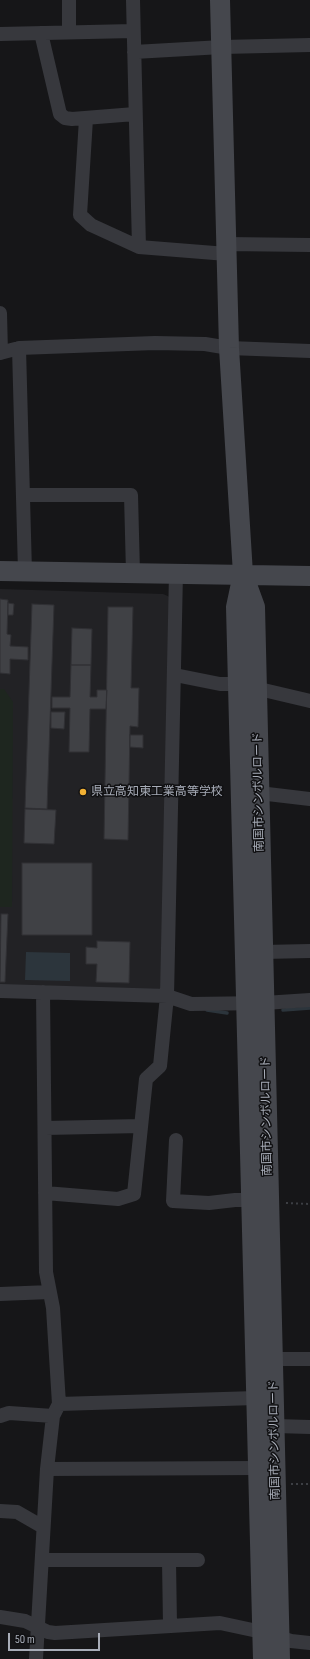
<!DOCTYPE html>
<html>
<head>
<meta charset="utf-8">
<style>
	body { margin:0 }
	#map { position:relative; width:310px; height:1659px; overflow:hidden; background:#161618; font-family:"Sofia Sans Condensed",sans-serif }
	canvas { display:block }
	.scale { position:absolute; left:8px; top:1633px; width:92px; height:18px; box-sizing:border-box; border:2px solid #a8adb8; border-top:0; padding-left:5px; font-size:12px; line-height:14px; white-space:nowrap; color:#a8adb8; -webkit-text-stroke:3px #111113; paint-order:stroke }
</style>
</head>
<body>
<div id="map">
<canvas width="310" height="1659"></canvas>
<div class="scale">50 m</div>
</div>
<script>
const c = document.querySelector('canvas').getContext('2d');
c.lineJoin = 'round';
function paint(path, color) { c.fillStyle = color; c.fill(path, 'evenodd'); }
const shape = rows => new Path2D(rows.map(r => 'M' + r).join(''));
function stroke(path, color, width, dash) { c.strokeStyle = color; c.lineWidth = width; c.lineCap = dash ? 'butt' : 'round'; c.setLineDash(dash || []); c.stroke(path); }
function label(font, color, halo, rows, align = 'center') {
  c.font = font + ' "Sofia Sans Condensed","Noto Sans JP",sans-serif'; c.lineWidth = 3; c.setLineDash([]); c.textBaseline = 'middle'; c.strokeStyle = halo; c.fillStyle = color; for (const [text, x, y, turn = 0] of rows) {
    c.save(); c.translate(x, y); c.rotate((+turn || 0) * Math.PI / 180); c.textAlign = isNaN(turn) ? turn : align; if (halo) c.strokeText(text, 0, 0); c.fillText(text, 0, 0); c.restore();
  }
}
const built = shape([
	[0,589,163,594,170,597,162,993,0,987]
]);
const green = shape([
	[0,689,4,689,13,702,12,907,0,907]
]);
const water = shape([
	[26,952,70,953,70,981,25,980]
]);
const stream = shape([
	[207,1010,227,1013],
	[283,1010,310,1008]
]);
const building = shape([
	[0,599,8,600,7,634,11,635,10,646,28,647,28,660,10,659,10,674,0,673,0,599],
	[8,603,14,604,13,615,8,615,8,603],
	[32,604,54,605,47,809,25,808,32,604],
	[108,607,133,607,131,688,139,688,138,727,130,726,128,840,104,839,108,607],
	[72,628,92,629,91,665,71,665,72,628],
	[71,665,91,665,90,697,97,697,97,690,107,690,106,709,90,709,89,752,69,752,70,708,52,708,52,697,70,697,71,665],
	[51,712,65,712,64,729,51,728,51,712],
	[130,735,143,735,143,748,130,747,130,735],
	[25,809,56,810,54,844,24,843,25,809],
	[22,863,92,863,92,935,22,935,22,863],
	[1,914,8,914,5,982,0,982,1,914],
	[97,941,130,942,129,983,96,982,97,964,86,964,86,947,97,948,97,941]
]);
const path = shape([
	[286,1203,310,1204],
	[291,1484,310,1484]
]);
const street = shape([
	[69,0,69,32],
	[133,0,139,247],
	[41,33,60,114,65,118,72,119,135,114],
	[0,34,133,31],
	[134,52,222,47,310,45],
	[86,119,80,215,91,225,139,247,227,254],
	[226,244,310,245],
	[0,313,1,353],
	[19,348,25,572],
	[0,353,19,348,155,343,205,344,229,348,310,351],
	[23,495,131,495,133,573],
	[175,675,220,684,238,684,310,701],
	[259,793,310,799],
	[263,952,310,951],
	[0,991,167,996,191,1004,264,1003,310,1000],
	[45,1128,141,1126],
	[176,1140,173,1201,209,1203,235,1200,251,1200],
	[45,1193,118,1199,134,1194,146,1079,160,1066,167,996,176,573],
	[0,1294,50,1292],
	[264,1359,310,1359],
	[59,1404,256,1398],
	[0,1416,9,1413,53,1416],
	[275,1426,310,1427],
	[47,1469,258,1468],
	[0,1511,17,1512,43,1527],
	[42,1560,198,1560],
	[169,1561,170,1625],
	[0,1617,25,1621,48,1632,55,1633,220,1623,262,1632,291,1641,310,1643],
	[36,1659,47,1469,53,1416,59,1404,53,1308,46,1272,43,992]
]);
const secondary = shape([
	[220,0,229,348,243,574,236,607,263,1659],
	[0,571,310,576],
	[243,574,255,607,280,1659]
]);
const markers = [
	[83,792,4,"#f2b134"]
];
const poiNames = [
	["県立高知東工業高等学校",91,792]
];
const streetNames = [
	["南国市シンボルロード",259,792,-91],
	["南国市シンボルロード",267,1116,-91],
	["南国市シンボルロード",275,1440,-91]
];
paint(built, '#222225');
paint(green, '#1e261f');
paint(water, '#2c353c');
stroke(stream, '#2c353c', 3.5);
paint(building, '#404145');
stroke(building, '#303034', 1);
stroke(path, '#3d3f44', 2, [2, 3]);
stroke(street, '#37383d', 14);
stroke(secondary, '#45474d', 20);
for (const [x, y, r, color] of markers) { const dot = new Path2D(); dot.arc(x, y, r, 0, 2 * Math.PI); c.fillStyle = color; c.fill(dot); stroke(dot, '#111113', 1.5); }
label('12px', '#a8adb8', '#111113', poiNames, 'left');
label('12px', '#a8adb8', '#111113', streetNames);
</script>
</body>
</html>
